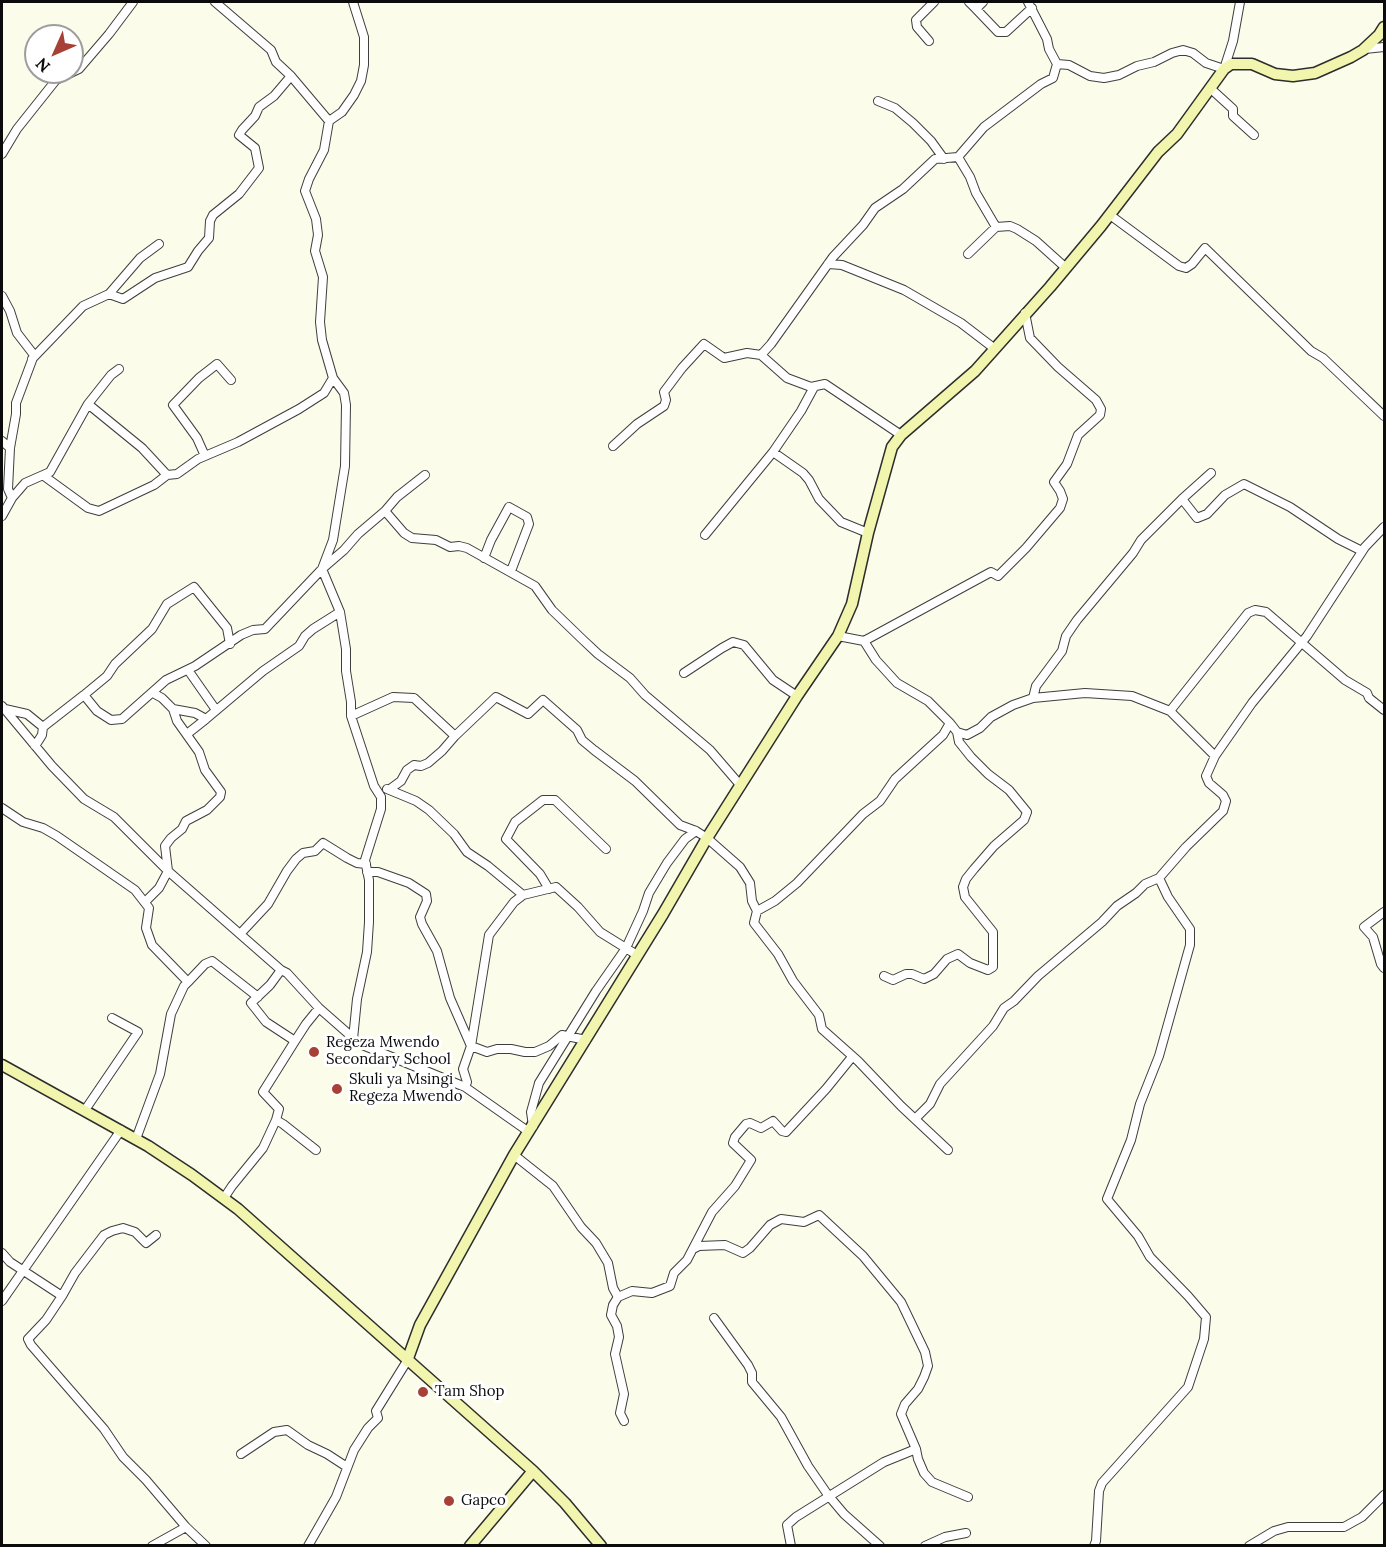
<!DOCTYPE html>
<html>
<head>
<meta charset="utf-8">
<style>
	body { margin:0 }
	#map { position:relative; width:1386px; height:1547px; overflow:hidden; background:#fcfceb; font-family:Lora,serif }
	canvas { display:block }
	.frame { position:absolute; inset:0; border:3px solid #0b0b0b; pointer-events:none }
	.north { position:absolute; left:24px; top:24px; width:60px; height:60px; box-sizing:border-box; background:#fff; border:2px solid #9d9d9d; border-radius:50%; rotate:225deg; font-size:16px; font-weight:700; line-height:24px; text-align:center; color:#0b0b0b }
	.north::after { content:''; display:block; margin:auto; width:21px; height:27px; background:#a84135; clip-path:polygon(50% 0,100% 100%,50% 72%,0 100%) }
</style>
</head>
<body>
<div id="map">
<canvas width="1386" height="1547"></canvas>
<div class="frame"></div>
<div class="north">N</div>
</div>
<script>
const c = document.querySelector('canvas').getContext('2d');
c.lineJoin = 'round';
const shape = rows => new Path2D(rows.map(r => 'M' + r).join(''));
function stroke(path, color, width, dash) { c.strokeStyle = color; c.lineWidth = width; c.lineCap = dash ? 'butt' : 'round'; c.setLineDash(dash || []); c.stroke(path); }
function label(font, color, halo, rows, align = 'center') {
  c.font = font + ' Lora,serif'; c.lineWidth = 6; c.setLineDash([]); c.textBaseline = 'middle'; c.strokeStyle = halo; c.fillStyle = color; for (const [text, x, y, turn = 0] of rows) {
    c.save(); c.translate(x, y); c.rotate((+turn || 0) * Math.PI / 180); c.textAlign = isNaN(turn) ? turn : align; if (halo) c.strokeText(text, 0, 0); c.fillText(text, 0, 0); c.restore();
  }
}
const street = shape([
	[215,2,271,50,276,62,291,76,329,121,324,150,309,179,305,191,316,219,318,235,315,251,323,277,320,322,322,340,333,378,344,393,346,405,345,466,333,540,322,569,340,612,346,649,346,671,351,702,351,716,374,786,381,797,381,809,365,860,369,880,369,922,367,952,357,999,353,1039],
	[969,2,976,9,983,2],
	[1028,2,1047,39,1049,49,1057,64,1069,65,1090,76,1104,78,1119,75,1137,66,1154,62,1172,53,1183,50,1193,53,1206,63,1224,69,1233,41,1240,2],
	[976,9,998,32,1006,32,1032,8],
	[929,41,917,27,916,20,934,2],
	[1365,49,1384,47],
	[1057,64,1053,78,1041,84,984,127,958,157,970,177,976,193,996,227,1010,226,1017,229,1036,241,1066,268],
	[1210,88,1233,109,1233,116,1254,135],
	[878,101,895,108,913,123,931,141,944,159],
	[329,121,342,112,354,95,361,81,364,65,364,37,353,2],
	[2,154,17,129,56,80,79,69,109,34,133,2],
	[1110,215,1179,266,1186,268,1192,264,1205,248,1311,351,1323,358,1384,416],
	[968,254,996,227],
	[828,264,842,265,904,290,961,323,995,349],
	[109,294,123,299,155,278,188,267,198,251,209,238,210,221,213,215,239,194,259,168,255,148,239,135,242,130,255,116,259,107,274,96,291,76],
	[2,296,10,311,17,333,34,355,16,403,16,414,10,448,8,489,12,498,2,516],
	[761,355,771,344,833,257,863,225,875,208,903,189,935,159,958,157],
	[32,359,83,306,109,294,140,258,159,244],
	[88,404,111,375,119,369],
	[2,441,10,448],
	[613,446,637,424,664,406,666,400,664,392,682,368,704,344,724,358,747,353,761,355,787,378,811,387,825,384,901,435],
	[773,452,803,473,809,480,819,499,841,522,868,533],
	[205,456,197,438,173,405,199,378,217,364,231,380],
	[44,476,88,508,99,511,154,485,167,475],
	[12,498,25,483,50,472,88,404,142,448,167,475,177,474,198,459,238,442,299,409,324,393,333,378],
	[1182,499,1211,473],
	[385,511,404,533,412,538,436,540,450,547,459,546,467,548,535,586,552,610,582,639,598,654,630,678,645,695,710,750,741,786],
	[705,535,773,452,801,411,814,387],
	[484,558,491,540,509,507,527,517,529,524,511,571],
	[838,636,864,641,876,660,897,683,928,701,950,723,957,732,967,735,980,728,991,717,1013,705,1033,698,1085,693,1132,696,1170,711,1215,756],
	[864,641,991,572,998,576,1026,548,1060,508,1063,499,1060,491,1054,482,1067,464,1078,435,1100,415,1101,409,1096,400,1058,367,1030,338,1025,313],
	[188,670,216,710],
	[684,673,722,648,733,642,744,645,773,680,797,696],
	[153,693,162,698,173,709,195,713,206,719,263,671,299,646,305,636,313,629,340,612],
	[84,695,107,676,115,664,152,629,167,604,194,587,227,628,230,644],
	[1033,698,1036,686,1062,651,1066,636,1077,620,1133,553,1141,540,1182,499,1197,518,1207,514,1225,495,1244,484,1290,507,1338,539,1362,551],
	[2,706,52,766,84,799,114,817,168,871,281,970,287,973,319,1008,360,1044,465,1087,529,1132],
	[5,709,27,714,43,727,84,695,97,711,111,720,122,719,166,680,195,666,241,635,253,630,265,629,322,569,344,550,358,534,385,511,397,497,425,475],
	[1170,711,1248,613,1255,610,1266,612,1345,680,1367,693,1369,698,1384,710],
	[351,716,393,697,414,698,455,736],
	[187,734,206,719],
	[35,746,42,735,43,727],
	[387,789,416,801,429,810,454,834,467,852,488,866,523,895],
	[390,789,401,781,407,770,414,765,421,766,428,763,442,751,455,736,496,697,528,714,543,700,577,730,582,740,594,750,635,781,680,825,696,831,707,838,740,867,750,883,752,901,757,911,754,923,778,954,793,981,819,1015,822,1029,858,1061,901,1106,948,1150],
	[2,808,23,822,43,828,57,836,135,890,149,908,146,928,152,945,188,982,205,964,212,961,258,997],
	[367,872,378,872,409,883,426,894,427,901,420,917,422,924,437,951,450,998,471,1046,487,1052,497,1049,511,1049,525,1052,535,1052,549,1046,562,1035,586,1040],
	[549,889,540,874,506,839,515,822,543,800,555,800,606,849],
	[145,902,159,888,168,871,165,846,171,838,182,829,186,821,207,810,220,797,221,792,205,770,199,752,177,721,173,709],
	[757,911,775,901,797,883,863,814,880,801,895,779,943,735,950,723],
	[1384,912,1364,927,1373,937,1381,964,1384,968],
	[240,934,268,904,287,871,296,859,303,853,315,851,323,843,347,858,357,863,366,864],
	[884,976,893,980,906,974,912,974,924,979,934,974,947,959,958,954,970,963,988,970,993,967,993,932,965,897,963,887,966,879,974,869,994,846,1024,820,1027,812,1009,790,988,774,971,757,959,742,957,732],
	[295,1041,306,1024,319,1008],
	[465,1087,467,1082,463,1069,471,1046,489,935,514,902,523,895,556,887,578,907,600,932,637,955],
	[85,1110,138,1032,112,1018],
	[915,1119,930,1104,940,1084,993,1026,1004,1008,1014,1001,1038,976,1102,922,1117,906,1136,893,1145,884,1159,878],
	[276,1120,279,1109,263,1092,295,1041,266,1022,251,1003,270,985,281,970],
	[533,1126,531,1112,539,1083,596,991,626,948,643,911,649,893,667,863,685,839,696,831],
	[136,1139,160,1074,171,1014,184,986,188,982],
	[514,1155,553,1186,581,1227,596,1243,608,1263,613,1288,618,1297],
	[224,1198,232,1186,263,1148,276,1120,283,1124,316,1150],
	[693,1249,699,1246,725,1245,743,1253,750,1248,770,1225,781,1219,804,1222,819,1215,863,1256,901,1302,925,1352,928,1366,924,1377,918,1389,905,1404,901,1414,916,1449,884,1462,796,1517,787,1525,791,1546],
	[2,1253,10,1262,62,1296,46,1320,28,1339,31,1345,104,1429,123,1457,146,1480,186,1527,206,1546],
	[62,1296,75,1273,104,1235,112,1231,123,1228,135,1232,146,1243,156,1235],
	[2,1301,121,1130],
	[714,1318,748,1365,752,1373,752,1382,781,1417,808,1466,828,1495,844,1514,880,1546],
	[624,1421,620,1413,624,1394,615,1354,619,1337,617,1326,611,1315,613,1305,618,1297,632,1291,652,1293,670,1286,674,1273,687,1260,712,1212,735,1186,751,1160,733,1143,735,1137,746,1124,750,1123,761,1128,773,1121,782,1131,786,1132,826,1089,852,1057],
	[916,1449,918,1459,924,1473,932,1482,968,1497],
	[241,1454,274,1432,287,1430,308,1445,327,1454,347,1467],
	[152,1546,186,1527],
	[308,1546,336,1497,354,1450,368,1428,378,1418,376,1411,407,1361],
	[925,1546,945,1537,966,1533],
	[1094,1546,1096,1541,1099,1491,1102,1483,1188,1387,1204,1339,1206,1317,1188,1296,1150,1257,1138,1236,1107,1199,1131,1140,1140,1104,1159,1056,1190,945,1190,929,1168,897,1159,878,1186,847,1223,811,1226,801,1223,795,1209,783,1206,776,1215,756,1252,703,1307,636,1365,547,1384,527],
	[1249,1546,1274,1531,1288,1527,1344,1527,1362,1517,1384,1495]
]);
const secondary = shape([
	[2,1065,148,1146,192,1175,238,1209,533,1471,565,1503,601,1546],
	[407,1361,420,1325,514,1155,663,914,707,838,797,696,838,636,852,604,868,533,892,447,901,435,975,371,1050,287,1101,226,1158,152,1177,134,1224,69,1231,64,1252,64,1275,74,1293,76,1315,73,1351,57,1363,50,1379,35,1384,27],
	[470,1546,533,1471]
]);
const markers = [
	[314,1052,6,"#a84135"],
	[337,1089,6,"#a84135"],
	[423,1392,6,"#a84135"],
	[449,1501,6,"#a84135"]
];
const poiNames = [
	["Regeza Mwendo",326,1043],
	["Secondary School",326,1060],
	["Skuli ya Msingi",349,1080],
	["Regeza Mwendo",349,1097],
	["Tam Shop",435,1392],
	["Gapco",461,1501]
];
stroke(street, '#3e3e3e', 10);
stroke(secondary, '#2d2d2d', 13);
stroke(street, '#fff', 8);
stroke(secondary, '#f2f5ad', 10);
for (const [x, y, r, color] of markers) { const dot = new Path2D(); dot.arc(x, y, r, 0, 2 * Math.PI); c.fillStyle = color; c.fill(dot); stroke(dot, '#fff', 2); }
label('15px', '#0b0b0b', '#fff', poiNames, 'left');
</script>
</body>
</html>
